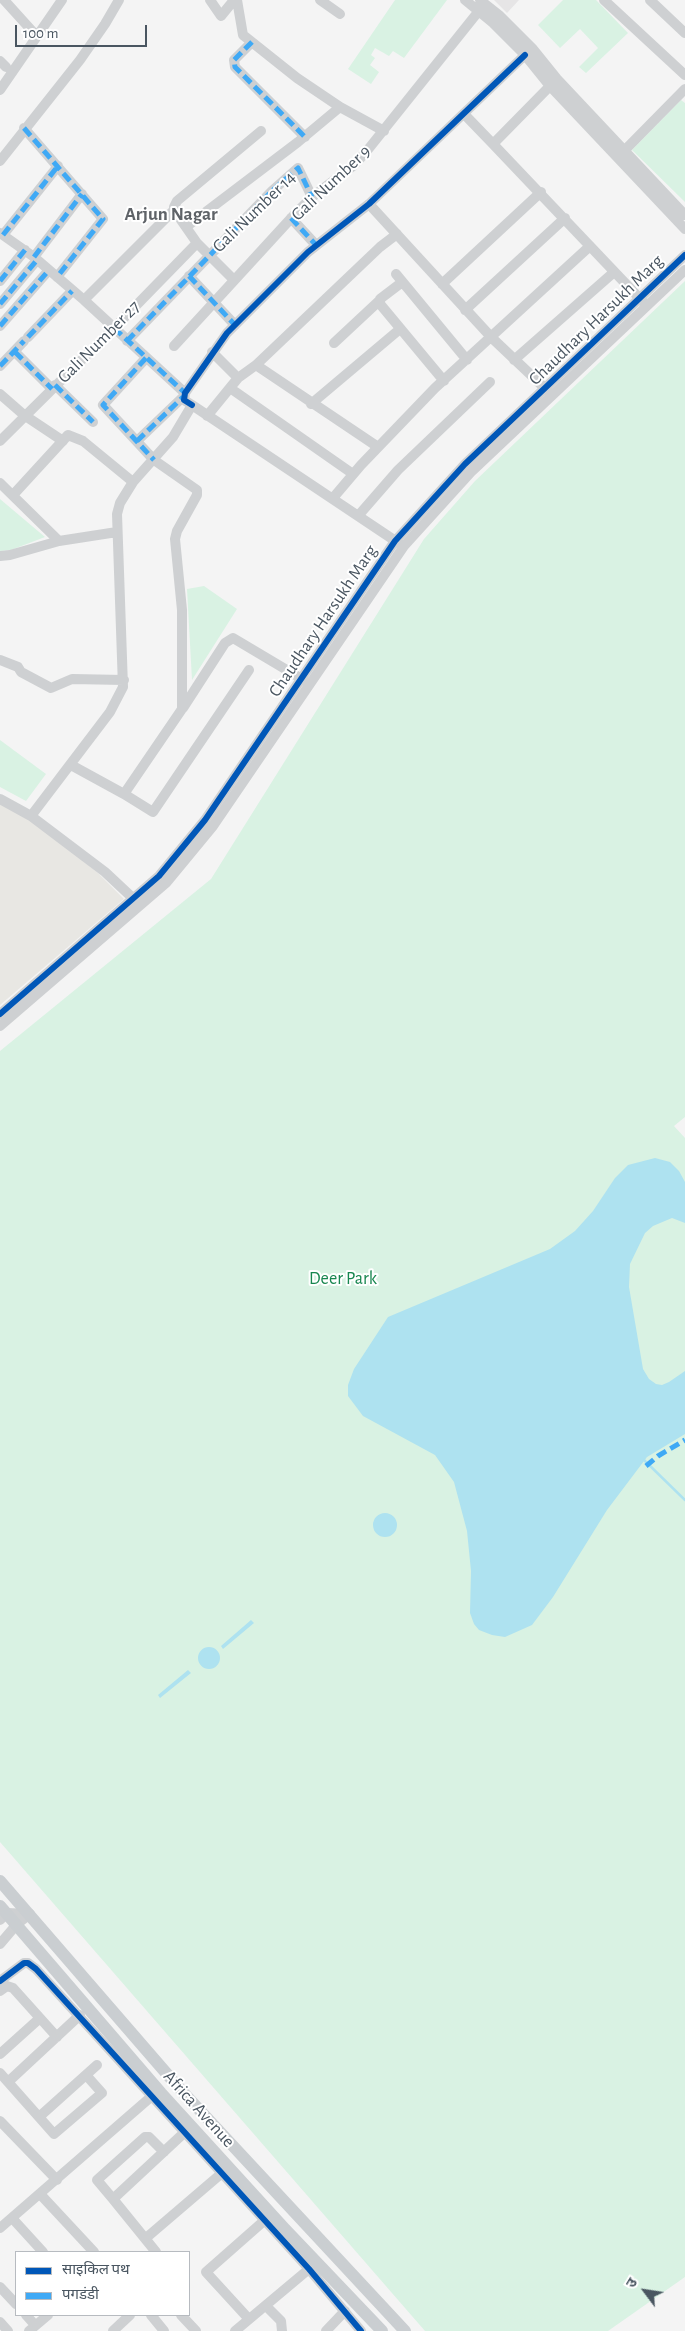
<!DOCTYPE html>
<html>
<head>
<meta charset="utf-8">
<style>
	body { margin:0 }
	#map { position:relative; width:685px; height:2331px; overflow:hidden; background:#f4f4f4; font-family:"Alegreya Sans","Noto Sans Devanagari",sans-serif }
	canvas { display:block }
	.legend { position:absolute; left:15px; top:2251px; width:175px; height:65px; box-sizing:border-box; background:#fff; border:1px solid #b7bbc0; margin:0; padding:6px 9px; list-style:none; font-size:15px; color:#4a5661 }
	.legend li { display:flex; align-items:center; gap:10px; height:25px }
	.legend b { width:25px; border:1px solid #b7bbc0 }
	.north { position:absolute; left:620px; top:2266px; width:50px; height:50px; -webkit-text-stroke:4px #fff; paint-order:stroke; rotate:301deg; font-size:14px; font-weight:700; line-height:20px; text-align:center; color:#4a5661 }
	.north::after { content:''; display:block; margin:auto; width:18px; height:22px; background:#4a5661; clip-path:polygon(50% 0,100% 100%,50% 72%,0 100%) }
	.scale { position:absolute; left:15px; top:25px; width:132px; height:22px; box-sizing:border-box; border:2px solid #4a5661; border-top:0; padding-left:6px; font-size:15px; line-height:18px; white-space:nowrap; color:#4a5661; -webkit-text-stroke:4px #fff; paint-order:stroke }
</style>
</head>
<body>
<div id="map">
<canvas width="685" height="2331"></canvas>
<ul class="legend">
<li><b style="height:6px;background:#0057b8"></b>साइकिल पथ</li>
<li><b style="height:6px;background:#3fa9f5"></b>पगडंडी</li>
</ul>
<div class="north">उ</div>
<div class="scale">100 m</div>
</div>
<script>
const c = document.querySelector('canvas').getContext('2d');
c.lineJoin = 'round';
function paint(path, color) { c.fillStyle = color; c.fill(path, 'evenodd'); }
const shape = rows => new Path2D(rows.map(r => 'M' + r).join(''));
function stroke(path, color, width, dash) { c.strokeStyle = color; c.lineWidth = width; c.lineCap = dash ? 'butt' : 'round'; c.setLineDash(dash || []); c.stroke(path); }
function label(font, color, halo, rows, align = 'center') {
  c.font = font + ' "Alegreya Sans",sans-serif'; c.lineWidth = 4; c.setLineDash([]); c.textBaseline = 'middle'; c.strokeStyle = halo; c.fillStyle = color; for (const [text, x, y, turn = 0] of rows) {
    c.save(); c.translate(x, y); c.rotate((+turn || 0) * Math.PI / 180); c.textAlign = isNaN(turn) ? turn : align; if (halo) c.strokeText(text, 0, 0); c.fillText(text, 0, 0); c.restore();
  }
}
const commercial = shape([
	[0,804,29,818,98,873,124,899,0,1005]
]);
const education = shape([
	[494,0,519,0,507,13]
]);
const green = shape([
	[395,0,447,0,404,58,393,51,389,56,375,48,371,55,375,58,370,65,379,72,371,84,348,69],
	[563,0,596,0,628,33,586,73,579,67,598,48,580,29,560,48,538,25],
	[681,100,685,103,685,202,632,150],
	[685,281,685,1117,674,1126,685,1138,685,2277,608,2331,425,2331,0,1842,0,1051,211,879,424,539,475,481],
	[0,499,45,537,11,550,0,551],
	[204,586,237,609,192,680,187,589],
	[0,740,46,774,26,801,0,787]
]);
const water = shape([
	[655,1158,670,1162,679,1171,685,1182,685,1223,672,1218,653,1226,645,1233,630,1264,629,1287,643,1369,649,1379,656,1384,662,1385,669,1382,685,1371,685,1434,647,1457,607,1510,553,1597,532,1625,505,1637,492,1635,479,1630,474,1624,470,1613,471,1571,467,1531,454,1482,435,1455,363,1416,348,1396,348,1385,354,1369,388,1317,550,1249,575,1231,593,1211,615,1178,628,1165],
	'373 1525a12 12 0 1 1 24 0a12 12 0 1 1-24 0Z',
	[251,1620,254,1623,223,1649,221,1646],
	'198 1658a11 11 0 1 1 22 0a11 11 0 1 1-22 0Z',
	[188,1670,191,1673,160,1698,158,1695]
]);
const stream = shape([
	[644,1460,685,1500]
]);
const minor = shape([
	[4,0,33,32],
	[210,0,221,16,234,0],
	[237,0,243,35,297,78,340,107,384,131],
	[320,0,340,14],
	[465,0,493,23,525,55,550,86,685,229],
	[480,0,500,16,532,48,557,79,685,215],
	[604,0,685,75],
	[650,0,685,33],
	[252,42,234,60,235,67,305,137],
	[0,61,6,67],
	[550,86,493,144,645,304],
	[0,90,62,0],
	[465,115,493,144],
	[24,128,103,219,57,277],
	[619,156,685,89],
	[0,161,80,60,105,24,119,0],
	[369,204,492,338,550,393],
	[174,210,84,300,185,393],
	[291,218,316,245],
	[186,227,298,142,340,107],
	[0,233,34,257,84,300],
	[3,235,58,166],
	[34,257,82,194],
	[396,274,467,360],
	[189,276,235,325],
	[234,280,197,243,174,210,174,207,177,201,261,131],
	[0,281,25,250],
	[401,283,380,299,380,304,444,381],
	[442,284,541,192],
	[0,304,37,260],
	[465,310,565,218],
	[0,326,49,270],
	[28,337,72,291],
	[127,341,272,191,298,168,312,197],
	[334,343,379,301],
	[174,346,295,214,312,197,353,166,366,152,478,12],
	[15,352,52,389],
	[212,352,238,378],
	[146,358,103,405,154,460,197,490,197,495,177,531,175,539,182,610,182,709,124,794,153,812,249,670],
	[514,360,613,273],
	[256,365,378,447],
	[0,366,24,341],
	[55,385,93,422],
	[230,388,353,474],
	[0,394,24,415,63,441],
	[311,404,400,329],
	[192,405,184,400,185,393,227,333,308,252,369,204,525,55],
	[207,416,238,378,256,365,380,247,397,234],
	[0,441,122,320,197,243],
	[137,441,183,397],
	[0,483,59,541],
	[13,495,68,435,83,441,133,482],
	[333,498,361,465,435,388,590,246],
	[358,516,398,470,490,382],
	[0,556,10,555,59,541,117,532],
	[0,660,18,667,21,672,51,688,72,679,124,680],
	[183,708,225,643,233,638,307,682],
	[71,765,124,794],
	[0,799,31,816],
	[137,902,105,872,31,816,110,712,123,687,117,514,120,503,133,482,173,437,192,405,400,544],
	[0,1014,159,876,205,820,395,541,465,464,685,255],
	[0,1026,166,883,213,826,404,546,472,471,685,270],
	[0,1920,7,1913,30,1914],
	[0,1944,17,1924,30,1914],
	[0,1981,24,1963,28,1963,36,1969,309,2269,361,2331],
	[0,1991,7,1986,13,1988,57,2037],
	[0,2054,40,2018],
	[0,2073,54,2134,102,2093,86,2075],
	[8,2082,80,2015],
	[39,2117,97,2065],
	[0,2121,57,2180],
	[40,2194,94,2252],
	[113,2199,97,2180,145,2137,149,2137,164,2152],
	[12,2218,43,2252],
	[0,2228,152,2096],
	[146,2238,222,2173],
	[156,2252,113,2199,185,2132],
	[0,2287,16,2304],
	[266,2306,281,2321,282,2331],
	[26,2315,35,2325],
	[151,2315,164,2331],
	[181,2315,196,2331],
	[249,2319,206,2272,265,2220],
	[0,2322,8,2331],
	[29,2331,48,2315],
	[113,2331,130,2315],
	[235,2331,309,2269],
	[326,2331,345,2311]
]);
const major = shape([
	[0,1881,180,2089,405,2331],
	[0,1906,161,2093,284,2228,382,2331]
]);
const quiet = shape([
	[252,42,234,60,235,67,305,137],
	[24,128,103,219,57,277],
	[291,218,316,245],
	[3,235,58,166],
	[34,257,82,194],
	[189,276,235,325],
	[0,281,25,250],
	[0,304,37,260],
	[0,326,49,270],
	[114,328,185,393],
	[28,337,72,291],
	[127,341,272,191,298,168,312,197],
	[15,352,52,389],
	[146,358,103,405,154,460],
	[0,366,24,341],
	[55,385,93,422],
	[137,441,183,397],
	[646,1466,658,1456,685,1440]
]);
const cycleway = shape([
	[192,405,184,400,185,393,227,333,308,252,369,204,525,55],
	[0,1014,159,876,205,820,395,541,465,464,685,255],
	[0,1981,24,1963,28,1963,36,1969,309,2269,361,2331]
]);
const streetNames = [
	["Gali Number 9",331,183,-43],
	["Gali Number 14",254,212,-44],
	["Chaudhary Harsukh Marg",596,320,-44],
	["Gali Number 27",99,342,-45],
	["Chaudhary Harsukh Marg",323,621,-56],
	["Africa Avenue",199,2109,48]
];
const parkNames = [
	["Deer Park",343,1279]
];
const neighbourhoodNames = [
	["Arjun Nagar",171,214]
];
paint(commercial, '#e8e7e3');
paint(education, '#e6e5e6');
paint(green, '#d9f2e3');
paint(water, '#aee2f0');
stroke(stream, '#aee2f0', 2.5);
stroke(minor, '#ced0d2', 10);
stroke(major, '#caced1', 12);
stroke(quiet, '#3fa9f5', 5, [10, 5]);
stroke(cycleway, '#0057b8', 6);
label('18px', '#4a5661', '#fff', streetNames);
label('18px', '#17864f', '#fff', parkNames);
label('bold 19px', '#5f6368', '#fff', neighbourhoodNames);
</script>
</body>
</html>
